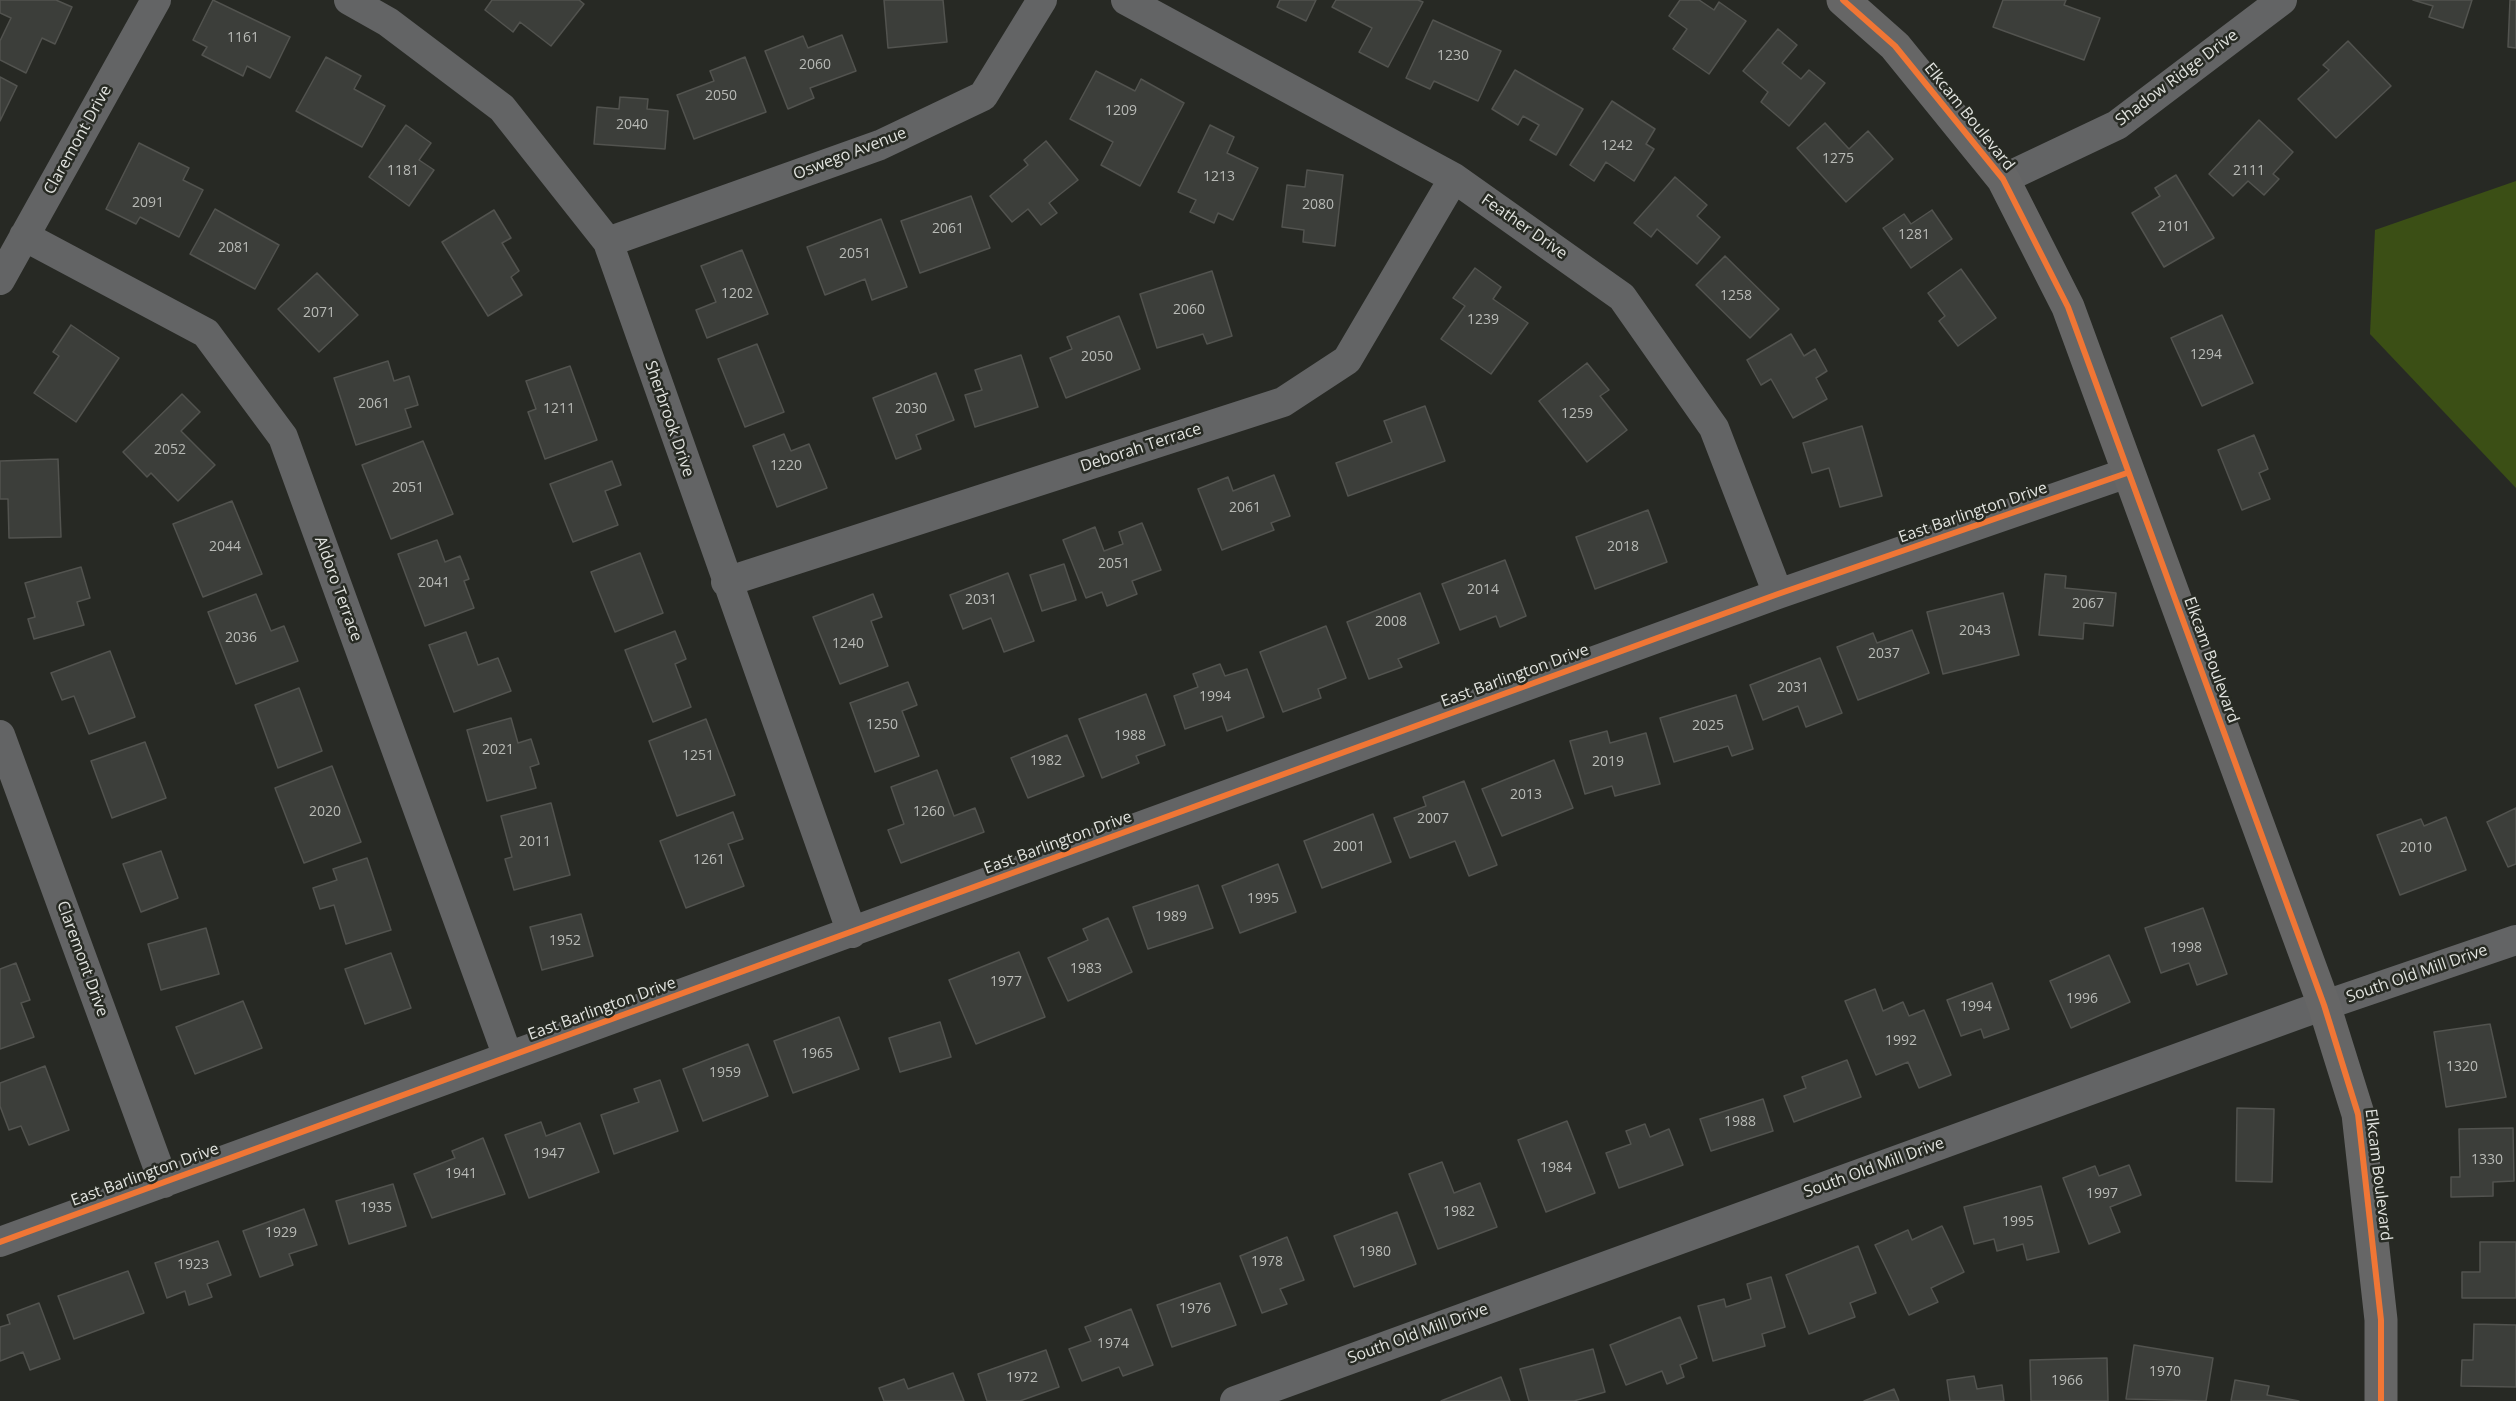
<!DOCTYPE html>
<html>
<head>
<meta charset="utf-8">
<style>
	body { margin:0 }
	canvas { display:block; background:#272924 }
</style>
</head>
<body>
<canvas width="2516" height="1401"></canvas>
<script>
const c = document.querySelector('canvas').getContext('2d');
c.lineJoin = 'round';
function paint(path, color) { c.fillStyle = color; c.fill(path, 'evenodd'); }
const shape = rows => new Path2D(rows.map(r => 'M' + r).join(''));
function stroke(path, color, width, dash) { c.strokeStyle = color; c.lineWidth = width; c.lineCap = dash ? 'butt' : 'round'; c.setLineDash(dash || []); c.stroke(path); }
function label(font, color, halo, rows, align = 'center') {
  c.font = font + ' "Open Sans",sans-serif'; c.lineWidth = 5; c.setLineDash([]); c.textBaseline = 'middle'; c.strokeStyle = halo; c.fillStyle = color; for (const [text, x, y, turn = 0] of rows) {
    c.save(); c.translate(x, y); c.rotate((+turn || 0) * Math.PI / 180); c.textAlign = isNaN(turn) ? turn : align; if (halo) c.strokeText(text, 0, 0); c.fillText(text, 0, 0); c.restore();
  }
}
const green = shape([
	[2516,181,2516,488,2370,334,2375,230]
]);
const building = shape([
	[0,0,56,0,72,7,55,44,42,38,26,73,0,60,0,41,11,18,0,13,0,0],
	[213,0,290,37,270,78,247,66,243,76,202,55,207,47,193,40,213,0],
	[492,0,579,0,584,4,551,46,520,22,513,32,485,10,492,0],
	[884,0,943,0,947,42,888,48,884,0],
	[1280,0,1316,0,1306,21,1277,7,1280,0],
	[1336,0,1418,0,1423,2,1388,67,1359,52,1372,28,1332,7,1336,0],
	[1680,0,1699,0,1714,10,1719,2,1746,21,1709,74,1673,49,1687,29,1669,16,1680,0],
	[2003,0,2066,0,2064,5,2100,18,2084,60,1993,27,2003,0],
	[2413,0,2472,0,2463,28,2429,17,2433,6,2413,0],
	[2510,0,2516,0,2516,48,2508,47,2510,0],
	[1433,20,1501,51,1478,101,1434,81,1430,89,1406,78,1433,20],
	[1778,29,1797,45,1782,63,1801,79,1809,70,1825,83,1789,126,1761,102,1768,92,1743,71,1778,29],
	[842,35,856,71,810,88,814,98,788,109,765,51,803,36,808,48,842,35],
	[2348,41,2391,86,2336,138,2298,99,2329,70,2323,65,2348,41],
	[326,57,361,76,354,89,385,106,362,147,296,111,326,57],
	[745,57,766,112,694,139,677,95,714,81,710,71,745,57],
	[1515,70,1583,109,1556,155,1530,140,1539,125,1523,116,1518,125,1492,109,1515,70],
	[1096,71,1135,91,1141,79,1184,103,1140,186,1101,165,1113,142,1070,119,1096,71],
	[0,77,17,86,0,121,0,77],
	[620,97,648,99,647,109,668,111,665,149,594,144,597,107,619,109,620,97],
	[1612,101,1655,129,1646,144,1654,149,1634,181,1606,162,1594,181,1570,165,1612,101],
	[2259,120,2293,152,2273,174,2279,179,2264,195,2248,181,2233,196,2209,174,2259,120],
	[1825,123,1849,149,1868,131,1893,159,1846,202,1797,148,1825,123],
	[406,125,431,143,419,160,434,170,409,206,369,177,406,125],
	[1210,125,1234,137,1227,153,1258,168,1233,220,1218,213,1214,223,1190,212,1196,200,1178,192,1210,125],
	[1046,141,1078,180,1049,203,1057,213,1041,225,1028,209,1012,222,990,196,1028,165,1024,160,1046,141],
	[139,143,189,168,183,180,203,190,179,237,140,217,136,224,106,209,139,143],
	[1307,170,1343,175,1335,246,1303,242,1304,230,1282,227,1287,185,1305,187,1307,170],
	[2176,175,2214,238,2164,267,2132,213,2160,196,2155,188,2176,175],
	[1675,177,1707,205,1697,216,1720,237,1697,264,1657,229,1651,237,1634,223,1675,177],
	[971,196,990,248,920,273,901,221,971,196],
	[215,209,279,245,255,289,190,254,215,209],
	[494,210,511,238,502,243,519,271,511,277,522,295,488,316,442,242,494,210],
	[1932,210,1952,239,1911,268,1883,228,1904,214,1911,224,1932,210],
	[881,219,907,287,872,300,865,279,825,295,807,247,881,219],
	[742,250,768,314,707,338,696,310,716,302,701,266,742,250],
	[1725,256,1779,309,1750,338,1696,285,1725,256],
	[1475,268,1501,287,1493,299,1528,323,1491,374,1441,339,1465,306,1453,298,1475,268],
	[1961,269,1996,318,1958,346,1939,321,1945,316,1928,293,1961,269],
	[1212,271,1232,336,1207,344,1203,334,1157,348,1140,294,1212,271],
	[317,273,358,315,319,352,278,309,317,273],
	[2222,315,2253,383,2202,406,2171,338,2222,315],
	[1119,316,1140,369,1066,398,1050,358,1072,349,1067,337,1119,316],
	[71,325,119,358,76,422,34,393,59,356,53,352,71,325],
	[1791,334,1804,356,1815,349,1827,371,1816,378,1827,399,1793,418,1771,379,1761,385,1747,360,1791,334],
	[757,344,784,412,745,427,718,359,757,344],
	[1021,355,1038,407,975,427,965,395,982,390,975,370,1021,355],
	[388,361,394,381,409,376,418,405,405,409,411,427,356,445,334,378,388,361],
	[1587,363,1609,390,1600,396,1627,430,1587,462,1539,401,1587,363],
	[570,366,597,440,545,459,528,412,536,409,526,381,570,366],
	[936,373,954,420,916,435,921,449,896,459,873,398,936,373],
	[182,394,200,412,181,431,215,465,178,501,151,473,147,477,123,452,182,394],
	[1425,406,1445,461,1348,496,1336,463,1392,442,1384,421,1425,406],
	[1862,426,1882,496,1840,507,1829,468,1812,473,1803,443,1862,426],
	[784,434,791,451,809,444,827,488,777,507,753,446,784,434],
	[2254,435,2268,469,2259,473,2270,499,2242,510,2218,450,2254,435],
	[423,441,453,514,391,539,362,465,423,441],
	[58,459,61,537,9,538,8,499,0,499,0,461,58,459],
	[612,461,621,485,605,491,618,525,573,542,550,484,612,461],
	[1274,475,1290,516,1271,523,1274,530,1222,550,1198,489,1228,477,1233,491,1274,475],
	[232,501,262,574,203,597,173,524,232,501],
	[1648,510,1667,562,1595,589,1576,537,1648,510],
	[1142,523,1161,570,1132,581,1137,594,1107,606,1102,592,1086,598,1063,540,1095,527,1104,551,1123,544,1119,532,1142,523],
	[437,540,445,562,460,556,469,579,464,581,474,608,425,626,398,554,437,540],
	[640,553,663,613,615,632,591,572,640,553],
	[1505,560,1526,616,1500,627,1496,616,1460,630,1442,584,1505,560],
	[1064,564,1076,600,1042,611,1030,575,1064,564],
	[81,567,90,598,77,602,84,625,34,639,28,619,35,617,25,583,81,567],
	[1008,573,1034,641,1004,652,991,618,963,629,950,595,1008,573],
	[2045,574,2066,576,2065,588,2116,593,2113,626,2084,623,2083,639,2039,635,2045,574],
	[1420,593,1439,643,1398,659,1402,667,1369,679,1347,622,1420,593],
	[2003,593,2019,655,1943,674,1927,612,2003,593],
	[256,594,271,631,284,626,298,661,236,684,208,612,256,594],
	[873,594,882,617,871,621,888,666,840,684,813,617,873,594],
	[1326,626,1346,678,1318,689,1321,698,1283,712,1260,652,1326,626],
	[1912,630,1929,673,1858,700,1837,647,1873,633,1877,643,1912,630],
	[675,631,686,659,675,664,691,707,653,722,625,650,675,631],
	[466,632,478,665,498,658,511,691,454,712,429,645,466,632],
	[110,651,135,717,89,734,74,696,62,700,51,673,110,651],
	[1820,658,1842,713,1806,727,1798,706,1763,720,1750,685,1820,658],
	[1220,664,1225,676,1247,669,1264,717,1227,731,1222,716,1185,729,1174,696,1198,687,1193,674,1220,664],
	[908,682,917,705,902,711,919,756,875,772,850,703,908,682],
	[299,688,322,751,278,768,255,705,299,688],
	[1146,694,1165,745,1136,756,1139,763,1102,778,1079,719,1146,694],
	[1736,695,1753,749,1732,756,1728,746,1674,762,1660,718,1736,695],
	[511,718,518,743,531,739,539,764,530,767,536,788,487,801,467,730,511,718],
	[706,719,735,795,677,816,649,741,706,719],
	[1607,731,1610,743,1646,733,1660,784,1615,796,1612,786,1585,794,1570,741,1607,731],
	[1067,735,1084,776,1028,798,1011,758,1067,735],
	[145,742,166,798,112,818,91,761,145,742],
	[1554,760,1573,808,1502,836,1482,789,1554,760],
	[332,766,361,842,304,863,275,788,332,766],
	[937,770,954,816,975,808,984,832,901,863,888,830,904,824,891,787,937,770],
	[1464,781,1497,865,1469,876,1455,841,1410,858,1394,818,1426,806,1423,797,1464,781],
	[551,803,570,875,514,890,505,859,512,857,501,816,551,803],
	[2516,808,2516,864,2508,867,2487,822,2516,808],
	[733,812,743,839,728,844,744,886,686,908,660,841,733,812],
	[1373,814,1391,862,1322,888,1304,841,1373,814],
	[2446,817,2466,870,2400,895,2377,835,2421,819,2424,826,2446,817],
	[161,851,178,898,141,912,123,864,161,851],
	[367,858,391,930,346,944,334,905,320,909,313,888,337,880,333,869,367,858],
	[1278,864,1296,912,1240,933,1222,886,1278,864],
	[1198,885,1213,928,1148,949,1133,907,1198,885],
	[2203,908,2227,974,2197,985,2189,963,2161,973,2145,928,2203,908],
	[581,914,593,956,542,970,530,927,581,914],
	[1108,918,1132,972,1068,1001,1048,958,1088,940,1083,929,1108,918],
	[206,928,219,974,161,990,148,944,206,928],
	[1019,952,1045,1017,976,1044,949,980,1019,952],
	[391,953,411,1008,365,1024,345,969,391,953],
	[2109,955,2130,1002,2071,1028,2050,981,2109,955],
	[16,963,30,1000,21,1003,34,1037,0,1049,0,969,16,963],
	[1992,983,2009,1029,1984,1038,1981,1029,1961,1036,1947,1000,1992,983],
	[1875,989,1883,1011,1903,1002,1909,1016,1924,1010,1951,1075,1919,1088,1908,1062,1876,1075,1845,1001,1875,989],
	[243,1001,262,1048,195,1074,176,1027,243,1001],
	[839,1017,859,1069,793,1093,774,1041,839,1017],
	[940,1022,951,1057,900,1072,889,1038,940,1022],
	[2490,1024,2506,1097,2446,1107,2434,1032,2490,1024],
	[748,1044,768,1096,703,1121,683,1069,748,1044],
	[1847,1060,1861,1097,1794,1122,1784,1096,1806,1088,1802,1077,1847,1060],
	[45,1066,69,1130,29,1145,21,1126,9,1130,0,1106,0,1083,45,1066],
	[660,1080,678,1131,614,1154,601,1115,639,1102,634,1089,660,1080],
	[1763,1099,1773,1131,1711,1151,1700,1119,1763,1099],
	[2237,1108,2274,1109,2272,1182,2236,1181,2237,1108],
	[1567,1121,1595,1193,1546,1212,1518,1140,1567,1121],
	[541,1122,546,1136,580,1123,599,1172,529,1198,505,1135,541,1122],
	[1645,1124,1650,1137,1669,1129,1683,1165,1619,1188,1606,1153,1631,1144,1626,1131,1645,1124],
	[2513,1128,2514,1181,2493,1182,2493,1196,2451,1197,2451,1177,2460,1177,2459,1129,2513,1128],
	[483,1138,505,1194,432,1218,414,1174,455,1158,452,1151,483,1138],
	[1442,1162,1454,1193,1480,1183,1497,1227,1438,1249,1409,1174,1442,1162],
	[2129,1165,2141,1195,2110,1207,2120,1232,2089,1244,2063,1178,2095,1166,2099,1176,2129,1165],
	[393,1184,406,1226,349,1244,336,1201,393,1184],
	[2041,1186,2059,1252,2027,1260,2023,1244,1997,1251,1994,1239,1974,1244,1964,1207,2041,1186],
	[304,1209,317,1245,289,1254,293,1265,260,1277,243,1231,304,1209],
	[1397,1212,1416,1264,1354,1287,1334,1236,1397,1212],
	[1942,1226,1964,1272,1931,1288,1938,1302,1909,1315,1875,1245,1908,1230,1912,1240,1942,1226],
	[1287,1237,1304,1280,1280,1289,1287,1304,1262,1313,1240,1256,1287,1237],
	[218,1241,231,1275,207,1284,212,1297,189,1305,185,1291,167,1298,155,1263,218,1241],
	[2480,1242,2516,1242,2516,1298,2462,1298,2462,1272,2480,1272,2480,1242],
	[1858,1246,1876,1293,1850,1303,1855,1317,1809,1334,1786,1275,1858,1246],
	[128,1271,144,1313,74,1339,58,1296,128,1271],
	[1771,1277,1785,1327,1762,1334,1765,1346,1713,1361,1698,1306,1724,1299,1726,1307,1751,1299,1747,1284,1771,1277],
	[1220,1283,1236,1325,1172,1347,1157,1305,1220,1283],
	[39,1303,60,1359,30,1370,23,1352,0,1361,0,1327,10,1324,7,1315,39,1303],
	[1131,1309,1153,1365,1123,1376,1119,1367,1082,1381,1069,1349,1091,1341,1085,1327,1131,1309],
	[1680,1317,1697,1358,1680,1365,1684,1377,1667,1384,1662,1371,1626,1385,1610,1345,1680,1317],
	[2474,1324,2516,1325,2516,1387,2461,1386,2462,1360,2473,1360,2474,1324],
	[2134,1345,2213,1358,2206,1401,2126,1399,2134,1345],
	[1593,1349,1605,1392,1574,1401,1529,1401,1520,1369,1593,1349],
	[1046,1350,1059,1387,1020,1401,987,1401,978,1374,1046,1350],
	[2107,1358,2108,1401,2031,1401,2030,1360,2107,1358],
	[953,1373,964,1401,884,1401,879,1388,904,1379,908,1389,953,1373],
	[1974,1376,1977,1389,2002,1385,2004,1401,1950,1401,1947,1380,1974,1376],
	[1501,1377,1510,1401,1441,1401,1501,1377],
	[2235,1380,2269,1386,2267,1395,2299,1401,2231,1401,2235,1380],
	[1894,1389,1899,1401,1864,1401,1894,1389]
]);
const street = shape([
	[349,0,388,22,502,108,608,242,852,933],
	[1126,0,1454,178,1622,297,1714,428,1778,594],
	[2003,179,2117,125,2282,0],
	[24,236,206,333,283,437,508,1057],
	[608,242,880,145,983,96,1042,0],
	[0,280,156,0],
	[726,582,1283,402,1347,360,1454,178],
	[0,735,164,1183],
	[0,1242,1778,594,2127,473],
	[1235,1401,2302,1013,2516,940]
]);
const secondary = shape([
	[1843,0,1895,46,2003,179,2068,307,2324,1005,2358,1114,2381,1320,2381,1401]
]);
const cycleway = shape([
	[1843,0,1895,46,2003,179,2068,307,2324,1005,2358,1114,2381,1320,2381,1401],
	[0,1242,1778,594,2127,473]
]);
const numberNames = [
	["1161",243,38],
	["1230",1453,56],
	["2060",815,65],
	["2050",721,96],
	["1209",1121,111],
	["2040",632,125],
	["1242",1617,146],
	["1275",1838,159],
	["1181",403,171],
	["2111",2249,171],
	["1213",1219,177],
	["2091",148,203],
	["2080",1318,205],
	["2101",2174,227],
	["2061",948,229],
	["1281",1914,235],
	["2081",234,248],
	["2051",855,254],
	["1202",737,294],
	["1258",1736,296],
	["2060",1189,310],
	["2071",319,313],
	["1239",1483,320],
	["1294",2206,355],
	["2050",1097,357],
	["2061",374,404],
	["1211",559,409],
	["2030",911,409],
	["1259",1577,414],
	["2052",170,450],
	["1220",786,466],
	["2051",408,488],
	["2061",1245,508],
	["2044",225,547],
	["2018",1623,547],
	["2051",1114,564],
	["2041",434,583],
	["2014",1483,590],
	["2031",981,600],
	["2067",2088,604],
	["2008",1391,622],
	["2043",1975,631],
	["2036",241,638],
	["1240",848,644],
	["2037",1884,654],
	["2031",1793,688],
	["1994",1215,697],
	["1250",882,725],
	["2025",1708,726],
	["1988",1130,736],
	["2021",498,750],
	["1251",698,756],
	["1982",1046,761],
	["2019",1608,762],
	["2013",1526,795],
	["2020",325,812],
	["1260",929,812],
	["2007",1433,819],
	["2011",535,842],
	["2001",1349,847],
	["2010",2416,848],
	["1261",709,860],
	["1995",1263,899],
	["1989",1171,917],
	["1952",565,941],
	["1998",2186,948],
	["1983",1086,969],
	["1977",1006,982],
	["1996",2082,999],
	["1994",1976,1007],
	["1992",1901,1041],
	["1965",817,1054],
	["1320",2462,1067],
	["1959",725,1073],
	["1988",1740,1122],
	["1947",549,1154],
	["1330",2487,1160],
	["1984",1556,1168],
	["1941",461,1174],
	["1997",2102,1194],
	["1935",376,1208],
	["1982",1459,1212],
	["1995",2018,1222],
	["1929",281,1233],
	["1980",1375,1252],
	["1978",1267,1262],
	["1923",193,1265],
	["1976",1195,1309],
	["1974",1113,1344],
	["1970",2165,1372],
	["1972",1022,1378],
	["1966",2067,1381]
];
const streetNames = [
	["Shadow Ridge Drive",2177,78,-37],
	["Elkcam Boulevard",1969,117,51],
	["Claremont Drive",78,140,-61],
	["Oswego Avenue",850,154,-21],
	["Feather Drive",1524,227,35],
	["Sherbrook Drive",669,419,71],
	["Deborah Terrace",1141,448,-18],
	["East Barlington Drive",1973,513,-19],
	["Aldoro Terrace",338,589,70],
	["Elkcam Boulevard",2211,660,70],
	["East Barlington Drive",1515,676,-20],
	["East Barlington Drive",1058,843,-20],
	["Claremont Drive",82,959,70],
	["South Old Mill Drive",2417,974,-19],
	["East Barlington Drive",602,1009,-20],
	["South Old Mill Drive",1874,1168,-20],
	["East Barlington Drive",145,1175,-20],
	["Elkcam Boulevard",2378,1175,83],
	["South Old Mill Drive",1418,1334,-20]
];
paint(green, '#3b4f15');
paint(building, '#3c3e3a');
stroke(building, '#52534f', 1.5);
stroke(street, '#636465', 30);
stroke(secondary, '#666', 33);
stroke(cycleway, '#f07635', 6);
label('14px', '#b8bab6', null, numberNames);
label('16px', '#e1e3df', '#272a23', streetNames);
</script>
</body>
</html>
